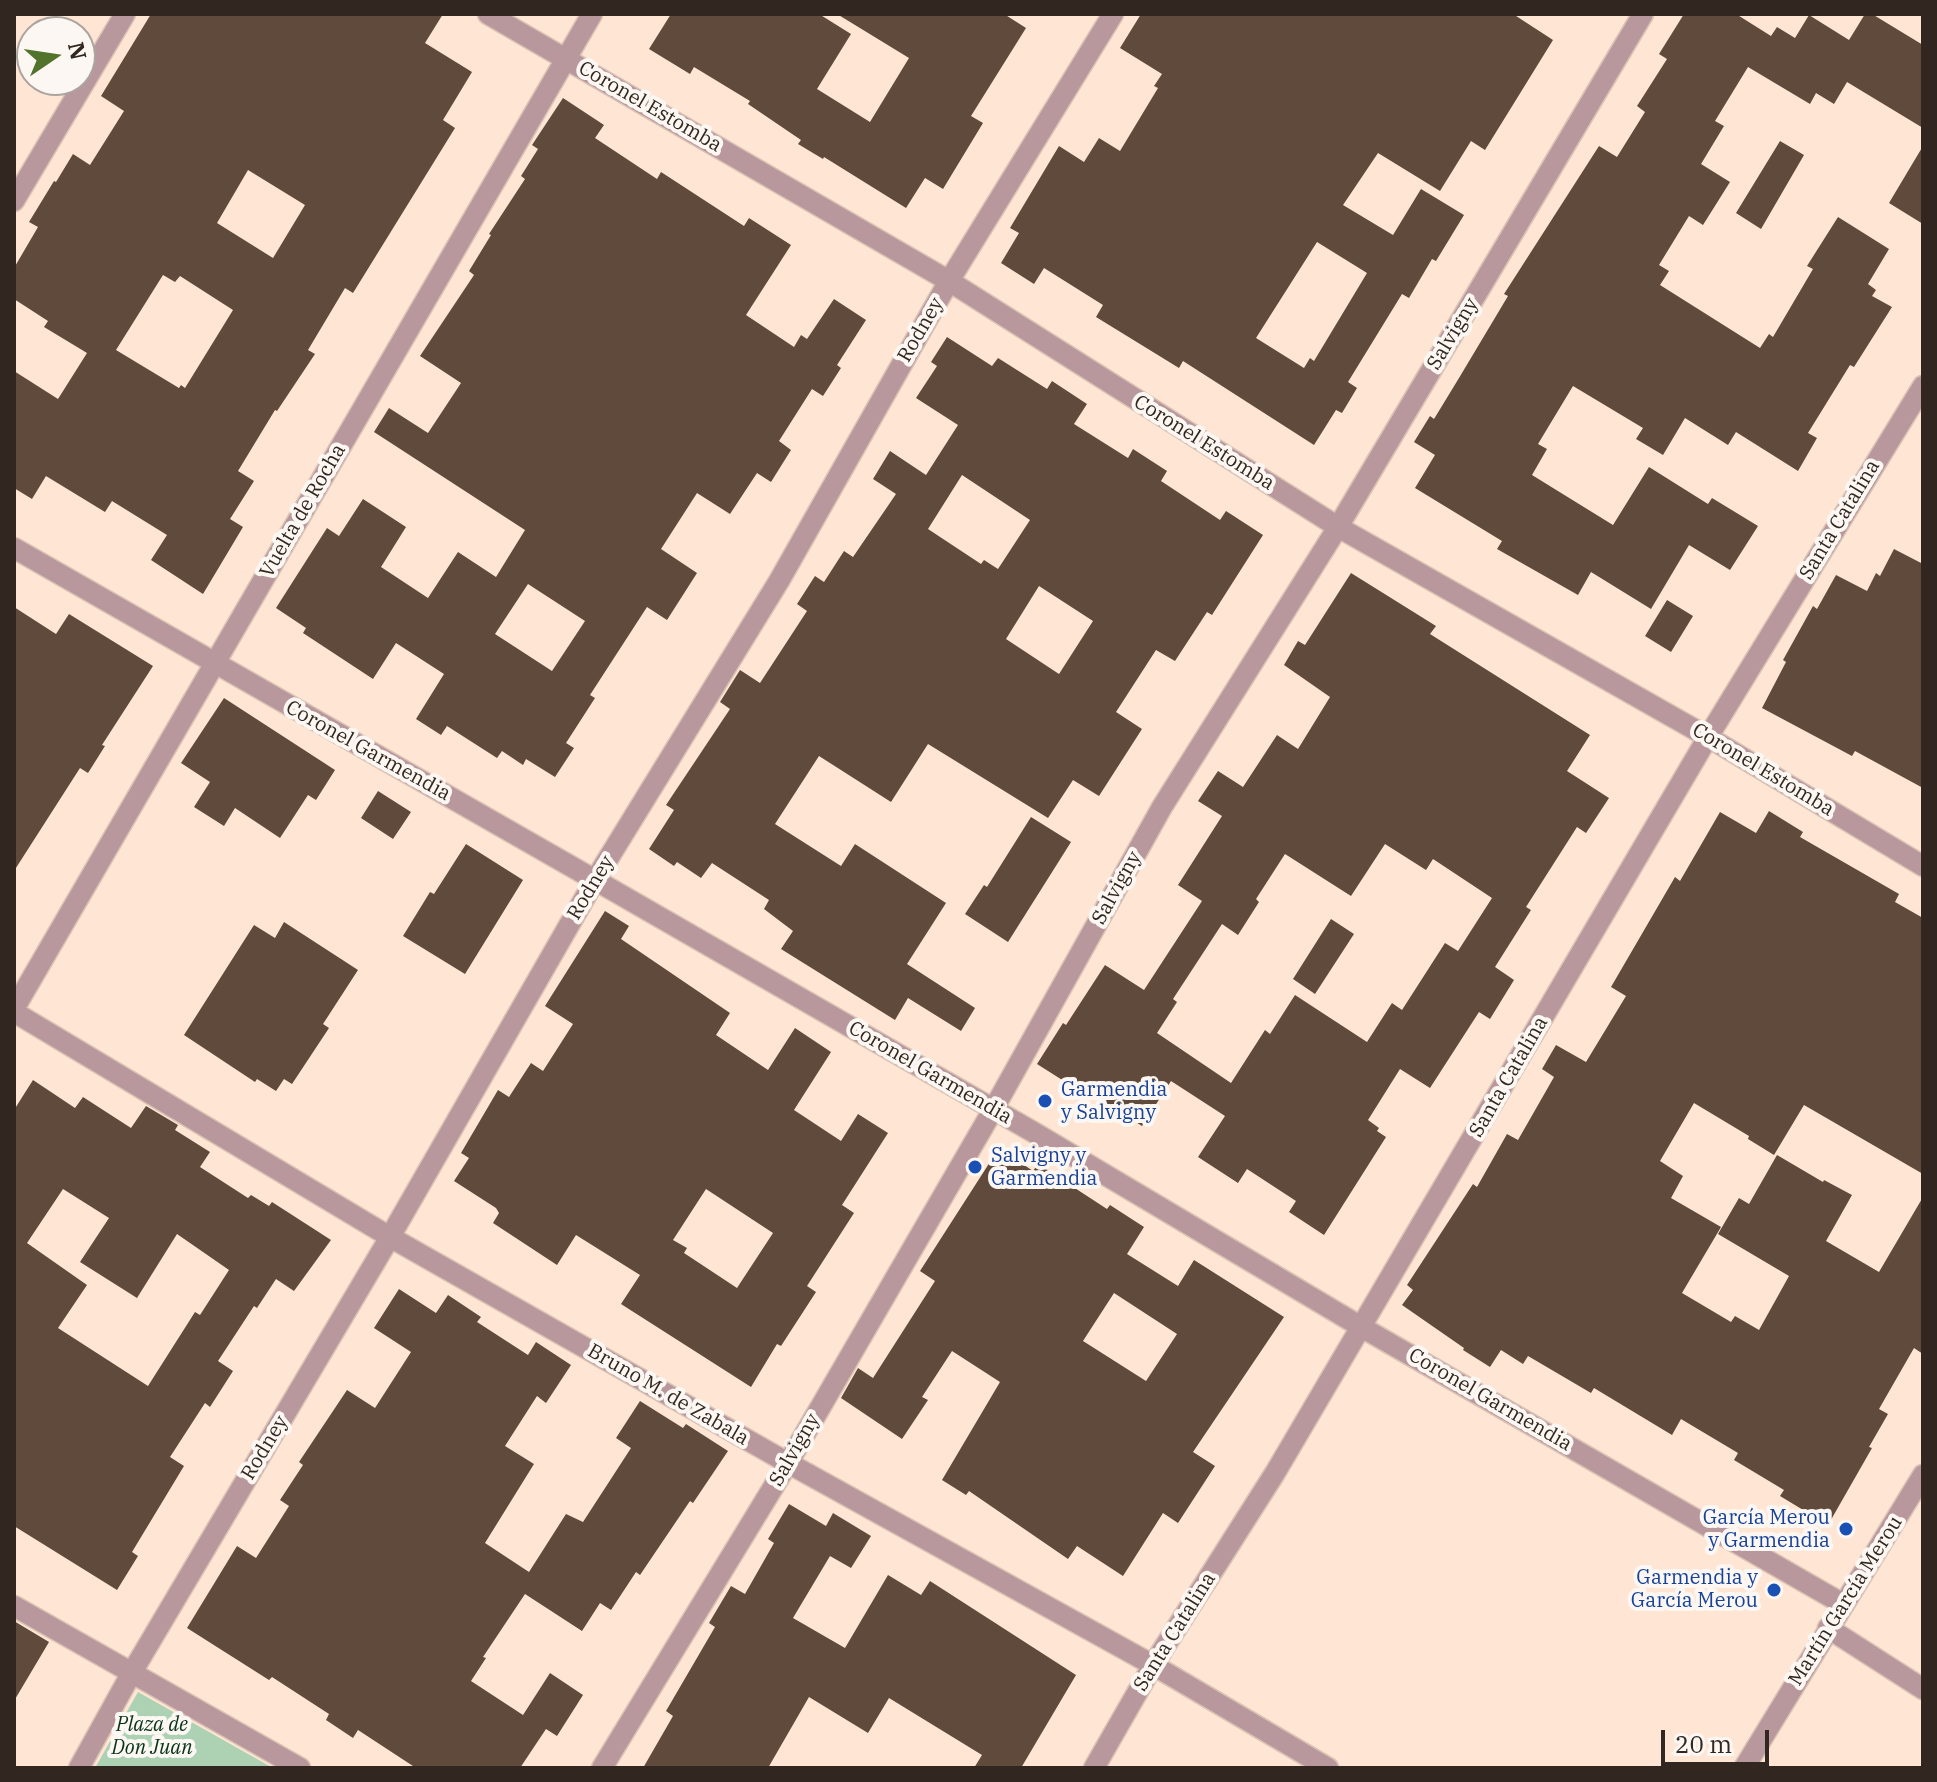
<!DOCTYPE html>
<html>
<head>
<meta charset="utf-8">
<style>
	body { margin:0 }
	#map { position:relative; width:1937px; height:1782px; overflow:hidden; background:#ffe5d3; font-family:"IBM Plex Serif",serif }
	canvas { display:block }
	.frame { position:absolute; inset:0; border:16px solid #312720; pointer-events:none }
	.north { position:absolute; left:16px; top:16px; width:80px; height:80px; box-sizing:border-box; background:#fcf7f3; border:2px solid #aba49f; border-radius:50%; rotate:77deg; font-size:22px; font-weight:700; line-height:32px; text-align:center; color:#312720 }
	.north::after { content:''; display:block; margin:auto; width:28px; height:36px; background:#52732b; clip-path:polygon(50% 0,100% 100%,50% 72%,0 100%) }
	.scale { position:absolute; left:1661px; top:1730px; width:108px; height:36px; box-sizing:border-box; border:4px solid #312720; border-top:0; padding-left:10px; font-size:24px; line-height:28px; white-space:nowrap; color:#312720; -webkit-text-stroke:6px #fcf7f3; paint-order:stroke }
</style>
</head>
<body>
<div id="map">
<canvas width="1937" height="1782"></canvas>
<div class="frame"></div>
<div class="north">N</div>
<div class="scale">20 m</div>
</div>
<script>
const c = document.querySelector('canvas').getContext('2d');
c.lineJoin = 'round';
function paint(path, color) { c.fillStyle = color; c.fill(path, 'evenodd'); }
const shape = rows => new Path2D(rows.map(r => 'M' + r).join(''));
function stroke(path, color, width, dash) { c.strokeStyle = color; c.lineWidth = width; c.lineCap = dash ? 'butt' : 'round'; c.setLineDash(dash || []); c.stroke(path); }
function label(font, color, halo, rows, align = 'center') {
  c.font = font + ' "IBM Plex Serif",serif'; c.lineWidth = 8; c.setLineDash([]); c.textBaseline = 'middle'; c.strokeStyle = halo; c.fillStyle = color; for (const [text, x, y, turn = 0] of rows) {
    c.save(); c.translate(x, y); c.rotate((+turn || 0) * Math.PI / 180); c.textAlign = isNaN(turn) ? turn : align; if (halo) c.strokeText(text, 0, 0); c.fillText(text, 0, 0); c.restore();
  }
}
const green = shape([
	[138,1692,273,1768,95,1768]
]);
const building = shape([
	[151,14,443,14,425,43,472,72,443,120,455,128,353,293,345,288,308,350,315,354,277,411,275,410,238,471,254,481,230,519,243,527,203,594,151,560,167,535,112,501,105,512,46,476,32,499,14,488,14,371,58,399,87,353,44,327,48,321,14,299,14,268,38,227,29,222,54,181,56,182,73,154,90,165,124,111,101,96],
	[248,170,305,205,273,258,217,223],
	[163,275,175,282,180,276,233,310,185,388,181,385,179,388,116,350],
	[671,14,819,14,851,34,817,89,870,122,909,58,837,14,1004,14,1026,28,971,116,983,123,943,189,925,178,906,208,824,157,823,159,798,144,801,140,748,104,750,101,694,67,690,74,649,49],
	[1141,14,1513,14,1553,40,1485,150,1471,141,1440,191,1378,153,1343,205,1393,235,1421,189,1464,215,1436,261,1432,259,1409,298,1402,294,1348,382,1357,388,1342,413,1336,410,1314,445,1183,361,1179,368,1096,317,1103,305,1044,268,1034,284,1001,263,1019,233,1010,228,1059,146,1084,162,1099,138,1120,151,1158,88,1154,86,1162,74,1120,48],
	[1317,242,1367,273,1314,361,1310,358,1304,368,1256,338],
	[1684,14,1736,14,1771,36,1777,27,1795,38,1809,15,1849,40,1865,14,1872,14,1923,45,1923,128,1847,82,1834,104,1816,93,1810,104,1748,67,1715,121,1724,126,1701,164,1730,182,1703,225,1689,216,1659,265,1669,271,1660,285,1760,348,1769,334,1773,337,1813,269,1807,266,1838,217,1889,249,1868,284,1876,290,1872,296,1892,307,1854,367,1850,365,1808,433,1817,438,1798,471,1736,432,1728,445,1685,418,1663,455,1636,439,1643,428,1573,386,1538,444,1547,449,1532,475,1613,525,1649,467,1708,504,1712,498,1758,526,1730,570,1689,545,1651,609,1591,572,1578,595,1497,549,1502,541,1415,488,1435,455,1414,442,1430,416,1434,419,1459,378,1508,296,1504,294,1599,146,1617,157,1645,112,1637,106,1667,59,1659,54],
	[563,98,604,125,595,138,657,179,661,172,744,226,749,218,791,245,746,315,794,347,801,335,807,339,834,299,866,320,837,365,841,368,823,396,812,389,779,441,791,450,771,482,757,473,730,514,697,493,661,549,697,573,667,620,647,607,590,695,595,698,566,743,574,748,555,777,526,759,523,765,502,751,497,758,447,726,441,735,416,719,444,674,396,643,373,679,303,633,306,628,276,608,327,528,339,536,363,499,406,527,381,567,428,598,458,552,496,577,525,530,374,432,389,408,428,433,461,383,420,356,474,275,469,271,491,235,489,234,525,179,521,176,538,149,532,145],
	[528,584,585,621,552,671,495,634],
	[1780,141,1804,155,1761,229,1736,213],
	[1923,146,1923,224,1889,203],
	[947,337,992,366,998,358,1047,389,1052,381,1087,404,1074,424,1128,458,1133,449,1167,471,1161,481,1220,520,1226,511,1263,535,1212,615,1207,612,1175,661,1156,650,1116,712,1142,729,1099,796,1073,780,1048,818,928,744,891,802,819,756,775,824,841,866,855,844,946,903,907,964,975,1008,961,1031,908,998,895,1020,781,949,793,931,764,909,769,900,712,863,701,878,677,862,674,866,649,849,674,810,666,805,730,709,720,702,740,670,760,683,807,611,797,604,815,576,824,582,844,551,853,557,896,494,873,479,890,451,926,475,958,425,916,398,937,366,931,362],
	[962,475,1030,520,998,569,984,560,981,564,928,529],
	[1039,586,1093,621,1059,674,1006,639],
	[1894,549,1923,564,1923,788,1855,751,1852,756,1762,708,1786,662,1783,660,1813,606,1817,609,1836,575,1867,591,1876,573,1880,576],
	[1351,573,1436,626,1430,634,1590,735,1567,771,1609,798,1586,833,1577,827,1526,907,1531,910,1495,967,1514,980,1490,1019,1479,1012,1430,1088,1400,1069,1368,1120,1379,1128,1377,1131,1386,1137,1324,1235,1289,1212,1296,1201,1247,1169,1238,1183,1198,1157,1225,1116,1171,1081,1142,1126,1080,1086,1078,1090,1037,1064,1063,1023,1066,1025,1105,965,1144,990,1202,901,1178,885,1222,816,1198,801,1218,771,1243,787,1277,735,1298,749,1330,697,1284,665,1298,641,1305,645],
	[1385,844,1426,870,1433,859,1492,898,1458,951,1445,943,1402,1010,1392,1003,1367,1042,1295,995,1270,1034,1265,1030,1231,1083,1157,1033,1177,1002,1173,999,1222,924,1238,935,1259,902,1256,899,1285,854,1351,896],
	[1667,600,1693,616,1671,652,1645,636],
	[14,607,56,634,69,614,153,666,102,745,105,746,88,773,80,768,14,871],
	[224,698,335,770,316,800,308,795,280,838,235,808,224,826,194,807,210,782,181,763],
	[378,791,411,812,393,839,361,818],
	[1769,811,1803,832,1800,837,1899,894,1895,902,1923,918,1923,1174,1804,1105,1774,1155,1748,1139,1749,1136,1694,1103,1660,1161,1683,1176,1671,1198,1721,1227,1682,1293,1731,1322,1735,1316,1759,1330,1789,1276,1718,1234,1739,1198,1749,1204,1777,1155,1823,1182,1824,1180,1852,1195,1826,1241,1879,1272,1923,1197,1923,1354,1914,1348,1879,1409,1888,1414,1869,1447,1872,1448,1828,1525,1780,1496,1784,1490,1734,1460,1738,1453,1681,1419,1672,1435,1594,1388,1591,1393,1528,1356,1523,1364,1501,1350,1490,1367,1463,1350,1464,1348,1402,1305,1413,1290,1407,1285,1473,1184,1477,1187,1507,1134,1518,1140,1554,1077,1542,1069,1556,1045,1586,1062,1626,996,1611,987,1675,877,1680,881,1720,812,1756,833],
	[1031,817,1071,842,1008,942,965,914,984,885,987,887],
	[466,844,523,880,465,974,403,936,430,892,434,894],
	[605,911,629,926,621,939,730,1013,716,1035,768,1070,795,1028,831,1052,794,1110,841,1141,858,1114,888,1133,842,1205,854,1213,807,1286,816,1292,781,1346,777,1344,751,1387,621,1304,640,1275,576,1235,557,1265,493,1223,499,1213,496,1208,454,1181,469,1158,461,1153,498,1090,509,1097,531,1063,543,1071,573,1024,545,1006],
	[706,1189,773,1233,737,1288,684,1253,687,1248,673,1240],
	[1331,919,1354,934,1315,994,1293,979],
	[284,922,358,970,323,1024,329,1028,292,1084,284,1079,276,1091,257,1079,255,1082,184,1035,254,925,275,938],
	[33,1080,75,1108,83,1097,131,1128,146,1106,178,1125,175,1130,210,1152,200,1167,248,1198,251,1195,269,1206,272,1202,331,1240,294,1291,276,1279,257,1308,254,1306,218,1361,233,1371,210,1407,205,1403,170,1457,184,1466,132,1552,138,1556,117,1590,14,1526,14,1110],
	[63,1189,109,1218,80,1262,137,1298,177,1234,229,1270,200,1315,195,1312,148,1386,58,1328,87,1285,27,1243],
	[999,1148,1033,1171,1038,1164,1107,1209,1110,1205,1144,1227,1127,1254,1178,1286,1194,1260,1284,1317,1193,1452,1215,1466,1178,1523,1163,1513,1123,1576,1077,1546,1068,1559,969,1491,966,1495,942,1480,1000,1382,952,1351,922,1397,928,1400,902,1439,841,1398,858,1368,873,1378,935,1281,920,1271],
	[1114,1293,1177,1334,1146,1381,1083,1341],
	[399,1289,436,1313,448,1295,481,1317,477,1322,528,1355,536,1342,571,1365,546,1403,537,1396,505,1446,534,1464,485,1543,529,1572,566,1514,583,1522,631,1448,616,1438,640,1401,683,1428,686,1424,728,1451,693,1503,690,1501,640,1575,636,1572,611,1610,600,1603,582,1631,525,1594,483,1657,486,1658,471,1681,523,1715,550,1673,583,1695,557,1736,546,1729,520,1768,416,1768,358,1730,353,1738,326,1720,329,1714,272,1677,269,1680,187,1628,237,1546,256,1558,289,1506,280,1500,303,1465,299,1462,347,1390,375,1408,411,1352,374,1328],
	[789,1504,826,1526,833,1513,871,1536,851,1568,830,1556,793,1618,845,1648,888,1575,921,1595,930,1581,1076,1675,1021,1768,974,1768,982,1755,889,1698,868,1733,809,1697,768,1768,643,1768,673,1716,666,1711,715,1627,709,1623,731,1586,745,1594,774,1543,768,1539],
	[14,1621,49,1642,14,1701]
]);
const minor = shape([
	[488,14,949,281,1338,527,1708,737,1923,866],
	[14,201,125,14],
	[14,548,595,880,1035,1133,1363,1328,1843,1604],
	[14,1009,592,14],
	[14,1012,390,1237,788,1463,1153,1665,1328,1768],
	[14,1606,300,1768],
	[1828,1628,1923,1689],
	[79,1768,131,1674,390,1237,595,880,779,581,949,281,1113,14],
	[602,1768,788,1463,993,1110,1162,807,1338,527,1643,14],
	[1094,1768,1153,1665,1275,1473,1708,737,1923,386],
	[1744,1768,1923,1475]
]);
const markers = [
	[1045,1101,8,"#1a4fb4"],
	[975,1167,8,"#1a4fb4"],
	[1846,1529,8,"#1a4fb4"],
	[1774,1590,8,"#1a4fb4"]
];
const streetNames = [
	["Coronel Estomba",650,107,30],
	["Rodney",921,330,-60],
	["Salvigny",1453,334,-59],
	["Coronel Estomba",1204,443,32],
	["Vuelta de Rocha",303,511,-60],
	["Santa Catalina",1840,520,-59],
	["Coronel Garmendia",368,751,29],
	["Coronel Estomba",1763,770,31],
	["Rodney",591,888,-59],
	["Salvigny",1117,888,-61],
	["Coronel Garmendia",930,1073,30],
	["Santa Catalina",1509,1077,-60],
	["Bruno M. de Zabala",668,1395,30],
	["Coronel Garmendia",1490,1400,30],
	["Rodney",265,1448,-59],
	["Salvigny",795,1450,-60],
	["Martín García Merou",1846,1601,-58],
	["Santa Catalina",1175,1632,-58]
];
const transitNames = [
	["Garmendia",1061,1090],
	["y Salvigny",1061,1113],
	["Salvigny y",991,1156],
	["Garmendia",991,1179],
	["García Merou",1830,1518,"right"],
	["y Garmendia",1830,1541,"right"],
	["Garmendia y",1758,1578,"right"],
	["García Merou",1758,1601,"right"]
];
const parkNames = [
	["Plaza de",152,1725],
	["Don Juan",152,1748]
];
paint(green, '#acd2b3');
paint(building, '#5f4a3b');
stroke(minor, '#dac3b3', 23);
stroke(minor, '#b8989d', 20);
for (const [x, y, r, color] of markers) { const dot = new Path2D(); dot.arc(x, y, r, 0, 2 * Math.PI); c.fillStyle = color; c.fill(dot); stroke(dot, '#fcf7f3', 3); }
label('20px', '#312720', '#fcf7f3', streetNames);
label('20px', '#164399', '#fcf7f3', transitNames, 'left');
label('italic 20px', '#063315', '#fcf7f3', parkNames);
</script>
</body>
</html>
